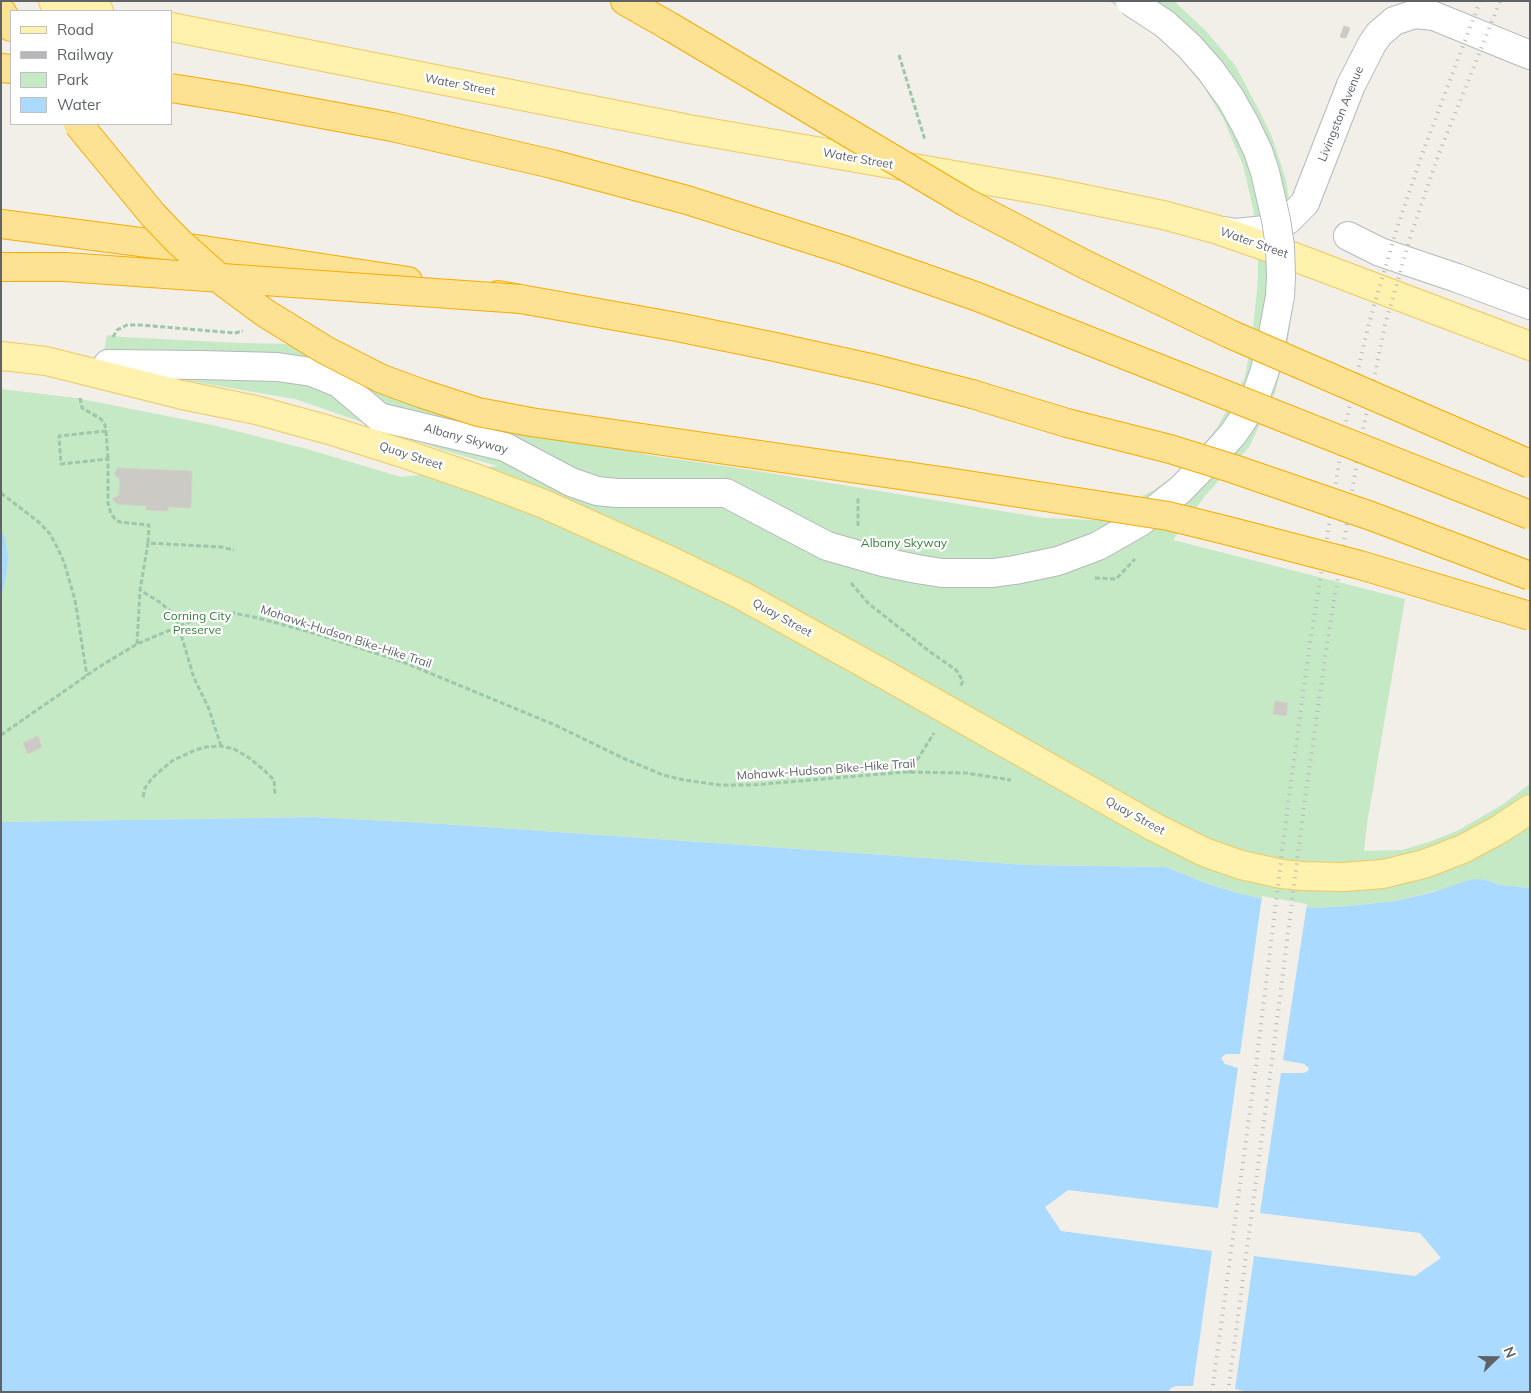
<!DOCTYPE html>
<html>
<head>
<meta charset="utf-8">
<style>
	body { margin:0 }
	#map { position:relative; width:1531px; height:1393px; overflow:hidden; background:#f1efe8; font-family:Mulish,sans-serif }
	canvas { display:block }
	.frame { position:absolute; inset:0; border:2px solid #5f6368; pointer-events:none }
	.legend { position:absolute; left:10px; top:10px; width:162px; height:115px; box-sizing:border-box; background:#fff; border:1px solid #bfc1c3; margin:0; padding:6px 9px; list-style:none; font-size:15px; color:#5f6368 }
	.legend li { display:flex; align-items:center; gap:10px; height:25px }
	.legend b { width:25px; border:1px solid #bfc1c3 }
	.north { position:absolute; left:1471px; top:1333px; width:50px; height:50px; -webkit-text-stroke:4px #fff; paint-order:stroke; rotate:68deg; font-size:14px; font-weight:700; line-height:20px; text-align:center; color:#5f6368 }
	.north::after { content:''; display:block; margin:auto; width:18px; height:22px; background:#5f6368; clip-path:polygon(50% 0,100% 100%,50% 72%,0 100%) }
</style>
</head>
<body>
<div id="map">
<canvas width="1531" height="1393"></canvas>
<div class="frame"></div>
<ul class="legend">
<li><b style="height:6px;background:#fff2af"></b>Road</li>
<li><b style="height:6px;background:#b6b7b8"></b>Railway</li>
<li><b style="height:14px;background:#c5e8c5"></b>Park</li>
<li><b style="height:14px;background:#aadaff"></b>Water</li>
</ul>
<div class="north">N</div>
</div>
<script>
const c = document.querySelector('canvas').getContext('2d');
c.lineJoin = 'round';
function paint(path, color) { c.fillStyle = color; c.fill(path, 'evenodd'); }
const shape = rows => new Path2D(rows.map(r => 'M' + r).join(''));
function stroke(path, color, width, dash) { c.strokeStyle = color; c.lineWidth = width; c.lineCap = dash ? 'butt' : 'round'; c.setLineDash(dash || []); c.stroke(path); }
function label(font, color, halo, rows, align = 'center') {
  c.font = font + ' Mulish,sans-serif'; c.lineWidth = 4.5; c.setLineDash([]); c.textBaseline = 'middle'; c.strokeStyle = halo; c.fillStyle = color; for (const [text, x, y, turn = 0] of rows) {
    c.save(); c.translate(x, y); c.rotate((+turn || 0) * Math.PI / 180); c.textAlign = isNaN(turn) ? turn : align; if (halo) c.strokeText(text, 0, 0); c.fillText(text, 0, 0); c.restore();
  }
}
const green = shape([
	[1109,1,1174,1,1205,30,1235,65,1261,114,1272,137,1286,180,1293,227,1293,298,1288,340,1275,393,1249,447,1205,496,1173,540,1405,599,1367,824,1364,851,1402,850,1429,842,1457,831,1502,805,1530,784,1530,888,1501,885,1482,879,1395,901,1349,906,1312,908,1241,894,1205,883,1166,867,1027,865,443,824,315,817,1,822,1,389,76,398,212,425,307,449,401,477,498,466,443,450,295,399,101,366,107,335,122,337,239,343,291,344,491,419,648,455,751,470,1044,518,1096,520,1154,490,1183,469,1217,428,1245,377,1252,339,1258,280,1258,252,1253,208,1243,165,1223,118,1203,86,1177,53,1144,24]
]);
const water = shape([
	[1,531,5,537,8,557,6,576,1,598],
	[315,817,443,824,1027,865,1166,867,1205,883,1241,894,1312,908,1349,906,1395,901,1433,892,1470,880,1482,879,1501,885,1530,888,1530,1392,1,1392,1,822]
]);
const pier = shape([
	[1262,896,1307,904,1283,1060,1304,1064,1309,1068,1308,1071,1304,1073,1281,1073,1260,1213,1420,1233,1441,1258,1415,1276,1254,1256,1235,1389,1249,1392,1168,1392,1171,1388,1176,1386,1193,1386,1212,1251,1061,1231,1045,1207,1068,1190,1218,1208,1238,1068,1225,1064,1221,1058,1226,1054,1240,1054]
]);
const building = shape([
	[1344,26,1350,28,1346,38,1340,37,1344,26],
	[118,468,192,471,191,508,168,507,168,511,146,510,147,506,117,504,112,499,119,495,120,479,114,474,118,468],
	[1275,701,1288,703,1286,716,1273,714,1275,701],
	[38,736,42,747,28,754,23,743,38,736]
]);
const path = shape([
	[899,55,925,140],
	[113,337,117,330,127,325,140,325,235,333,243,331],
	[80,398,82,408,101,419,105,425,106,431,59,436,61,464,108,459,108,503,111,514,116,520,120,522,149,525,148,543],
	[106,431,108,459],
	[1,493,40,523,50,534,57,547,64,562,75,600,87,676],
	[858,526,858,498],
	[1095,578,1116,579,1135,559],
	[851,583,868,603,929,651,956,670,963,681,960,687],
	[137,644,140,590],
	[1,735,99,667,137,644,196,619,214,614,233,613,258,618,310,632,403,662,555,725,625,759,663,775,684,780,720,785,752,785,905,772,966,773,1011,780],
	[221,746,209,709,194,678,177,621,171,612,161,603,140,590,148,543,221,547,234,550],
	[909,773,934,733],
	[143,797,145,788,152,778,172,761,195,750,206,747,221,746,234,749,248,757,265,771,274,780,275,795]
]);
const minor = shape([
	[1224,231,1236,233,1265,230,1288,220,1305,203,1351,85,1372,44,1379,34,1394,21,1415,14,1434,16,1530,55],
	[1348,236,1380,252,1457,278,1530,305],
	[108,364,201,365,277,367,312,372,339,383,379,417,505,447,571,482,597,491,616,493,726,493,827,546,883,562,917,569,942,573,993,573,1015,570,1058,561,1098,546,1140,522,1181,489,1217,452,1233,434,1244,418,1255,398,1264,373,1270,350,1280,296]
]);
const major = shape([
	[53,1,99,11],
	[171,27,689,129,1046,191,1163,215,1215,229,1276,250,1530,346],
	[1,356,46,361,182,395,256,410,329,430,405,454,478,479,544,504,671,561,741,595,882,673,1154,827,1204,852,1241,865,1282,874,1302,876,1343,877,1383,874,1424,864,1463,849,1500,829,1530,809]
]);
const highway = shape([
	[625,1,669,26],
	[1,11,11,27],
	[1,68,11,69],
	[1,224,202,250,408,281],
	[498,295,677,327,775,347,875,369,972,394]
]);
const rail = shape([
	[1212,1392,1255,1073,1288,804,1310,643,1345,426,1369,323,1397,228,1424,149,1480,1],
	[1228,1392,1271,1068,1304,806,1327,644,1359,449,1385,325,1411,235,1438,156,1500,1]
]);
const minorBridge = shape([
	[1130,1,1165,24,1190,47,1211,71,1231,99,1245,124,1258,151,1265,172,1276,220,1280,246,1281,276,1280,296]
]);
const highwayBridge = shape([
	[669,26,967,203,1086,265,1230,334,1530,464],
	[171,88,240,99,392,127,552,164,687,200,844,250,978,297,1530,515],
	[78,124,153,215,178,241,227,285,265,313,325,350,382,379,423,394,478,412,531,422,948,482,1168,516,1225,530,1360,565,1530,616],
	[1,267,65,267,521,299],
	[972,394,1067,423,1170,449,1234,469,1371,516,1530,576]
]);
const streetNames = [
	["Water Street",460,85,11],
	["Livingston Avenue",1341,114,-68],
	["Water Street",858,159,10],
	["Water Street",1254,243,19],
	["Albany Skyway",466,439,15],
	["Quay Street",411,456,18],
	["Quay Street",782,618,29],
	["Mohawk-Hudson Bike-Hike Trail",346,637,18],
	["Mohawk-Hudson Bike-Hike Trail",826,770,-4],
	["Quay Street",1135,816,29]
];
const parkNames = [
	["Albany Skyway",904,543],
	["Corning City",197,616],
	["Preserve",197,630]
];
paint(green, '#c5e8c5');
paint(water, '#aadaff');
paint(pier, '#f1efe8');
paint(building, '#cccac5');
stroke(building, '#d6d1c6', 1);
stroke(minor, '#b5b8bc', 30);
stroke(major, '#f2c960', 30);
stroke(highway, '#f9ab00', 30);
stroke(path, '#9cc7a9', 3, [5, 2.5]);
stroke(minor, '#fff', 28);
stroke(major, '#fff2af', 28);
stroke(highway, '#fde293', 28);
stroke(rail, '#b6b7b8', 4, [1, 6]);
stroke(minorBridge, '#b5b8bc', 30, []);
stroke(highwayBridge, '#f9ab00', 30, []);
stroke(minorBridge, '#fff', 28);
stroke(highwayBridge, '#fde293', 28);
label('12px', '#5f6368', '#fff', streetNames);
label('12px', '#348238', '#fff', parkNames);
</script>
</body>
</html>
